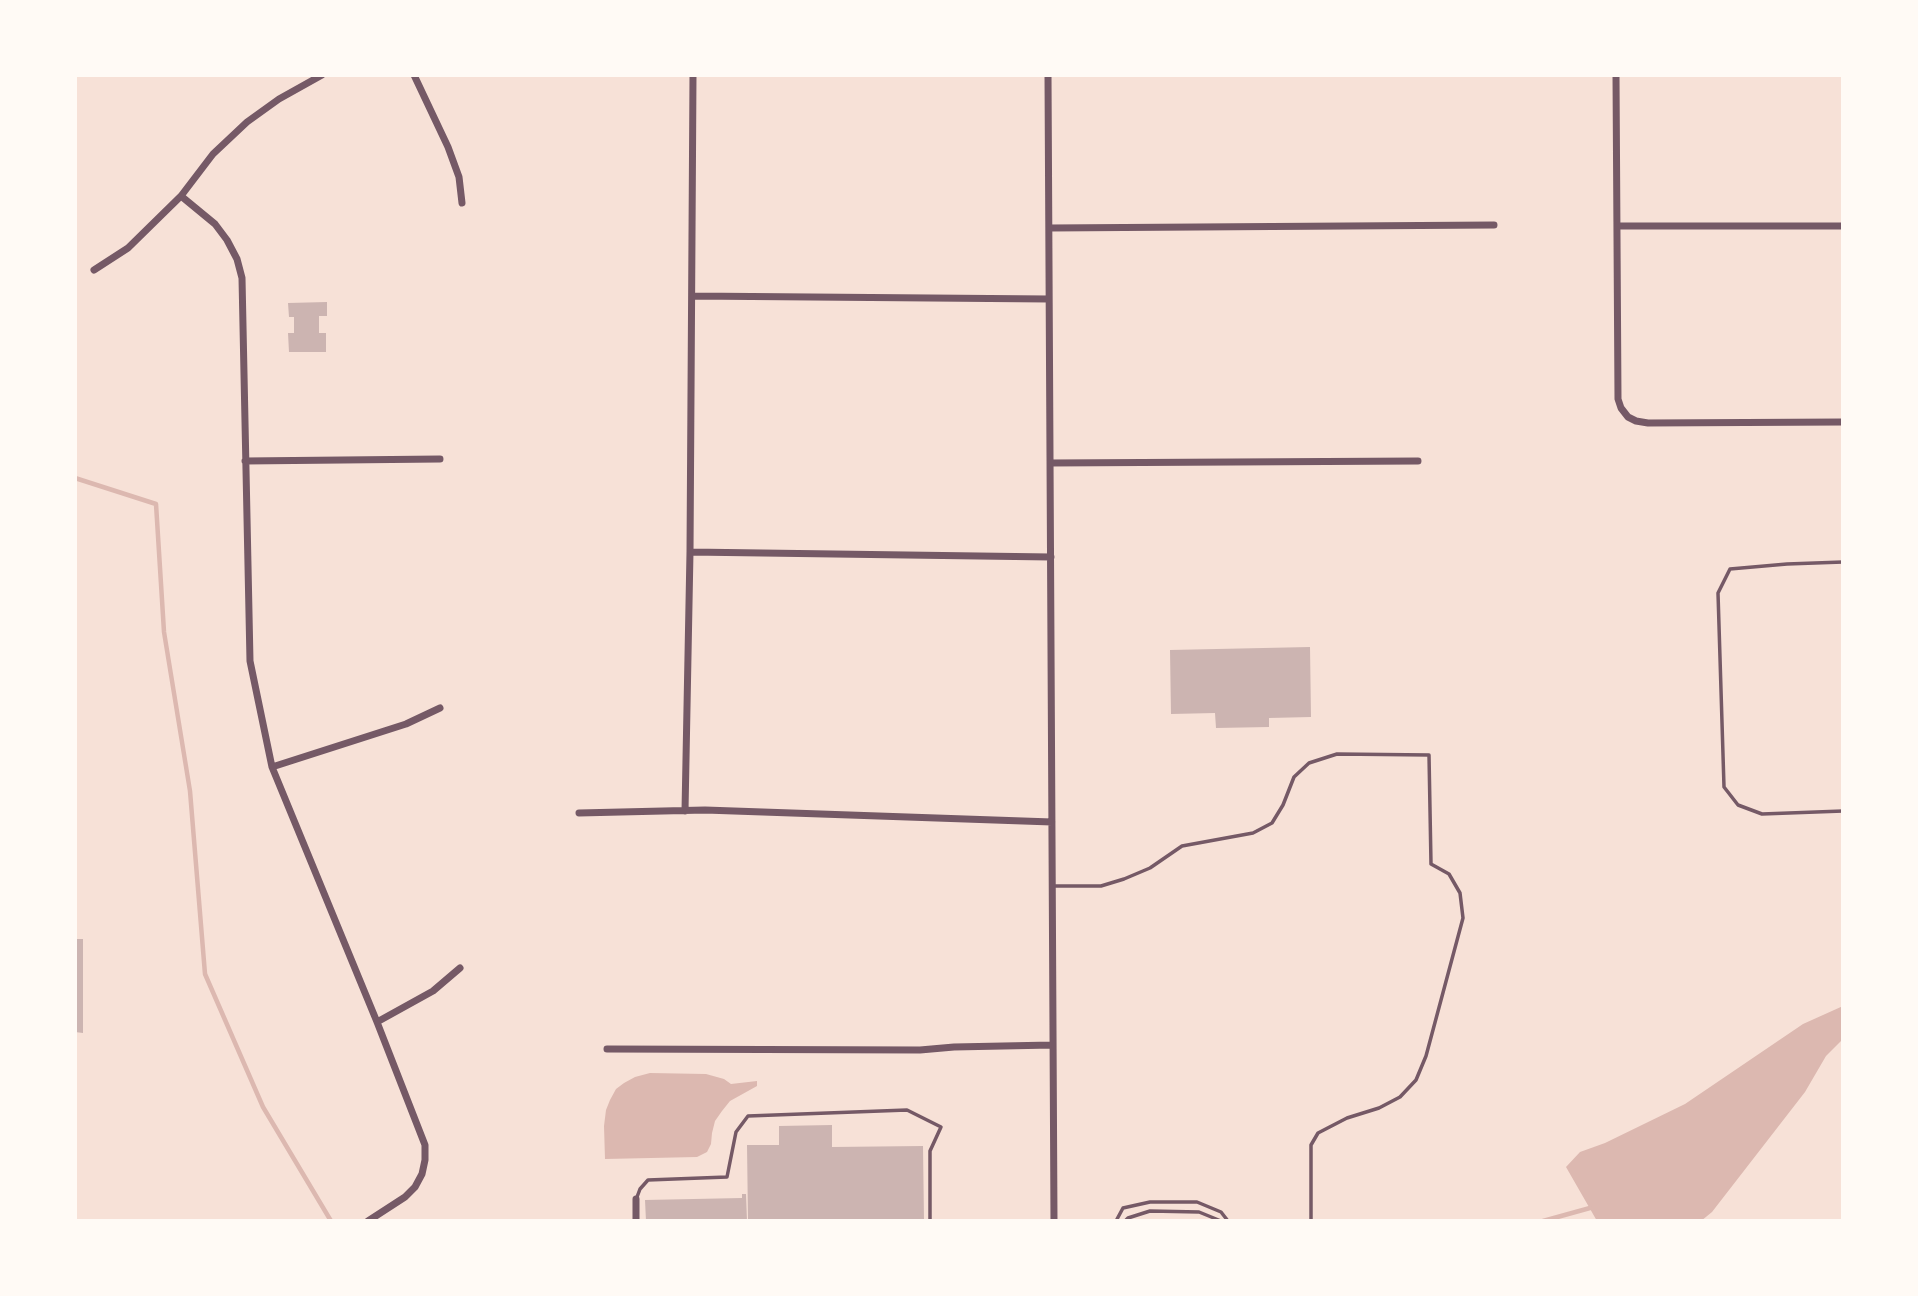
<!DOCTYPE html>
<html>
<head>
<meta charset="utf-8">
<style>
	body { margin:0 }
	#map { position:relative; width:1918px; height:1296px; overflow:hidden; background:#f7e1d7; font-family:"Work Sans",sans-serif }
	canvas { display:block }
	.frame { position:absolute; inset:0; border:77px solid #fffaf5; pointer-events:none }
</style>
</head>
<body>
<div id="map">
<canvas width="1918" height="1296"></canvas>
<div class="frame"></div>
</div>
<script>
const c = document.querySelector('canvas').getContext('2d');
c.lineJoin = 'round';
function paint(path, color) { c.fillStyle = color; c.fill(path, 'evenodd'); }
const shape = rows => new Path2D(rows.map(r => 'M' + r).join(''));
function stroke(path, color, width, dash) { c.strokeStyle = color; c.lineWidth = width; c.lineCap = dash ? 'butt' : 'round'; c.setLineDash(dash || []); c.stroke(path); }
const water = shape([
	[1843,1006,1843,1039,1826,1056,1805,1092,1712,1212,1701,1221,1597,1221,1566,1167,1580,1152,1605,1143,1685,1104,1803,1024],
	[650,1073,706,1074,724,1079,731,1084,757,1081,757,1086,730,1101,722,1111,715,1121,712,1133,711,1144,707,1152,697,1157,605,1159,604,1126,606,1110,610,1100,616,1089,624,1083,635,1077]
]);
const stream = shape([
	[75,478,156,504,164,632,190,791,205,974,263,1107,331,1221],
	[1543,1221,1590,1208]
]);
const building = shape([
	[327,302,327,316,319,316,319,333,326,333,326,352,289,352,288,333,294,333,294,317,289,317,288,303],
	[1310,647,1311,717,1269,718,1269,727,1216,728,1215,713,1171,714,1170,650],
	[75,939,83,939,83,1033,75,1032],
	[832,1125,832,1147,923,1146,924,1221,748,1221,747,1145,779,1145,779,1126],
	[742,1194,746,1194,747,1221,646,1221,645,1200,742,1198]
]);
const service = shape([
	[1843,562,1787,564,1730,569,1718,593,1724,787,1738,805,1762,814,1843,811],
	[1054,886,1101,886,1124,879,1150,868,1182,846,1253,833,1272,823,1283,805,1294,777,1309,763,1337,754,1429,755,1431,864,1449,874,1460,893,1463,918,1426,1056,1416,1080,1400,1097,1379,1108,1347,1118,1318,1133,1311,1145,1311,1221],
	[637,1197,640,1189,648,1180,727,1177,736,1132,748,1116,907,1110,941,1127,930,1151,930,1221],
	[1116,1221,1123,1208,1150,1202,1197,1202,1221,1212,1228,1221],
	[1125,1221,1128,1218,1150,1211,1199,1212,1221,1221]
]);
const minor = shape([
	[414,75,448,147,459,177,462,203],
	[1048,75,1054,1221],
	[1616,75,1618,399,1621,408,1628,417,1636,421,1648,423,1843,422],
	[181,196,215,224,227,240,237,259,242,278,250,661,272,767,377,1022,425,1145,425,1160,422,1174,415,1187,405,1197,368,1221],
	[1617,226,1843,226],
	[1050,228,1494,225],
	[94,270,128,248,181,196,213,154,247,122,279,99,322,75],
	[692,296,1049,299],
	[245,461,440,459],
	[1050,463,1418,461],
	[690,552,1051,557],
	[272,767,406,724,440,708],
	[685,811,690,552,693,75],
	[579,813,705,810,1052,822],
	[377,1022,433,991,460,968],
	[607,1049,920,1050,954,1047,1052,1045],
	[636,1199,636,1221]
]);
paint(water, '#dcb8b0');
stroke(stream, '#dcb8b0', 4.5);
paint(building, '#ccb4b1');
stroke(service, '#755966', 3.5);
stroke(minor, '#755966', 7);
</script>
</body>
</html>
